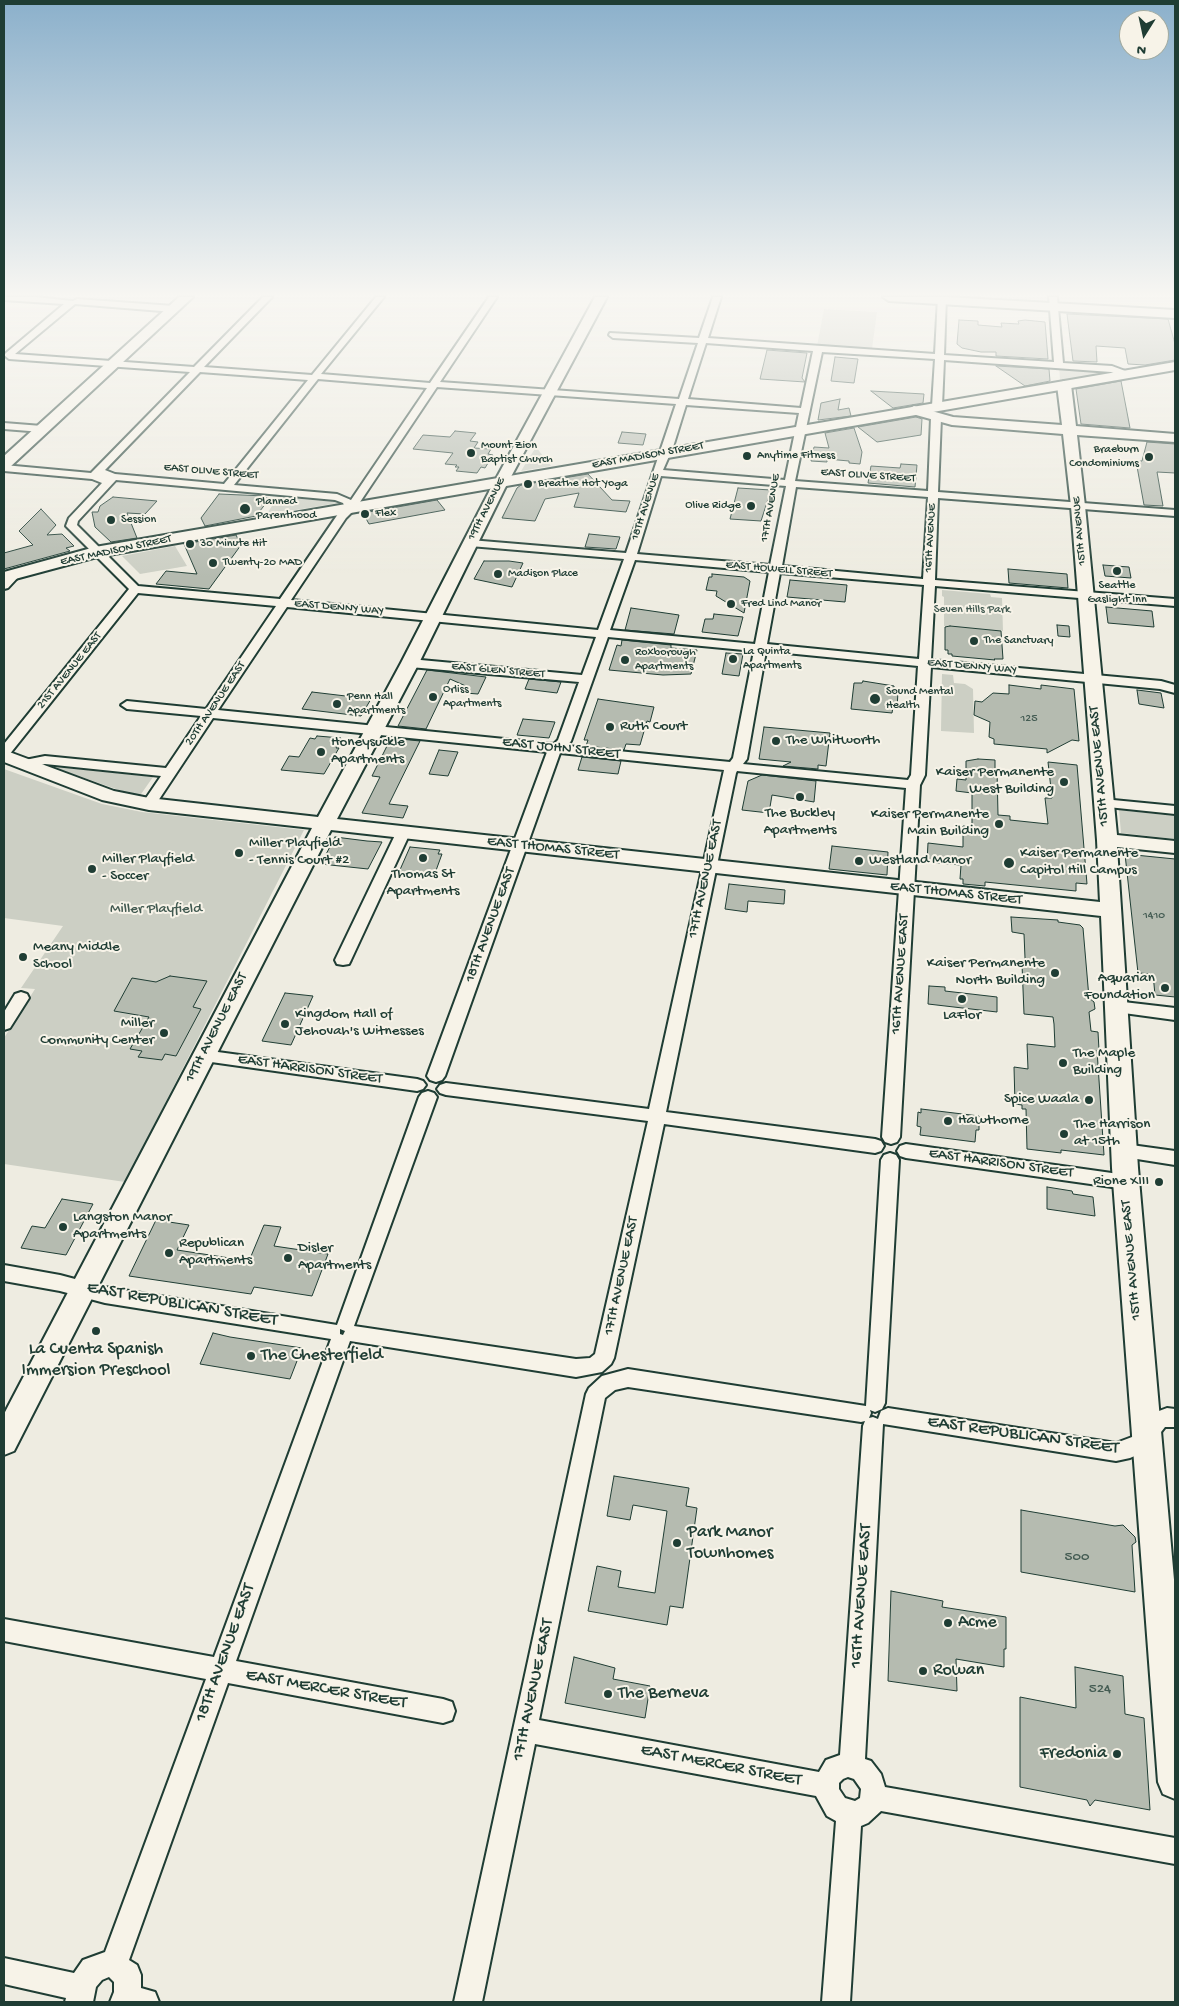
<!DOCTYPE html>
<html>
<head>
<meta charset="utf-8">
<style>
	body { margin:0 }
	#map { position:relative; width:1179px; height:2006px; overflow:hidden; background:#eeece1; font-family:"Gochi Hand",sans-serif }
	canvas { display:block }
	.frame { position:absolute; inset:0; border:5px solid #1f3d34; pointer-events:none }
	.north { position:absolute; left:1119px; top:10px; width:50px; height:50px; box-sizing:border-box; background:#f7f3e8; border:1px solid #a1aaa0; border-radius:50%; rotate:190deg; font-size:14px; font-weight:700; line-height:20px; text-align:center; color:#1f3d34 }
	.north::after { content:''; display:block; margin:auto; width:18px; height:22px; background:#1f3d34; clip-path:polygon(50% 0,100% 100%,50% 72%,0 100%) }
</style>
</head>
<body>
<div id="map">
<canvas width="1179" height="2006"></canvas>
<div class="frame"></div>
<div class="north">N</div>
</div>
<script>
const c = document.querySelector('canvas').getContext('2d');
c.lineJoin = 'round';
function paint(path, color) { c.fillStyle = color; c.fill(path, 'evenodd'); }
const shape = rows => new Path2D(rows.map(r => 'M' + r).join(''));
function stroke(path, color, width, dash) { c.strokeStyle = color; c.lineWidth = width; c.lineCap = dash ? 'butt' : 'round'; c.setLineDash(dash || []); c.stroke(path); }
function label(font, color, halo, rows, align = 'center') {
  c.font = font + ' "Gochi Hand",sans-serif'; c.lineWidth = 4; c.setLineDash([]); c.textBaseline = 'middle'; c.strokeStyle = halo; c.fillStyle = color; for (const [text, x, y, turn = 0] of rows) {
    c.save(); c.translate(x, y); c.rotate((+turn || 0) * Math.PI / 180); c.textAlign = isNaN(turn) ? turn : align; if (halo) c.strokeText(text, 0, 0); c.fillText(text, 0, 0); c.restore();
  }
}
const green = shape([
	[824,309,877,312,872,349,817,346],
	[1059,365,1123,369,1060,381],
	[536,447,551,466,521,471],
	[278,497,338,502,338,503,266,515],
	[175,546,187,566,140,574,122,556],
	[942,590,990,594,991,597,1002,598,1003,631,944,626,944,597,942,596],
	[942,674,953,675,954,683,965,684,973,689,974,733,941,731],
	[50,766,153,777,139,797],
	[4,769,102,804,142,812,304,830,125,1182,4,1164,4,1038,35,989,21,988,63,926,4,918],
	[1119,810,1175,816,1175,839,1121,833]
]);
const building = shape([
	[1067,314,1168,319,1175,344,1175,360,1145,365,1128,364,1125,348,1096,346,1097,362,1073,361,1067,314],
	[959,320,978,321,978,325,1002,327,1001,323,1019,324,1018,321,1025,320,1045,322,1048,359,996,356,996,352,981,352,962,348,957,344,959,320],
	[767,350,807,353,802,378,805,382,760,379,767,350],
	[835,357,858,359,854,383,831,381,835,357],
	[996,366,1049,369,1050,381,1025,386,996,366],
	[1121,381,1130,428,1081,424,1076,389,1121,381],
	[871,391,924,394,923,403,893,408,871,391],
	[840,399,838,410,849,408,851,416,818,420,821,403,840,399],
	[916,417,922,419,921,435,877,442,858,427,916,417],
	[854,428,862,452,860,464,849,463,849,461,827,459,827,462,811,461,814,447,829,448,825,433,854,428],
	[455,431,476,433,470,441,478,442,474,448,491,449,488,454,493,455,485,468,481,467,477,473,456,471,459,467,455,467,457,465,445,464,453,453,413,449,423,435,450,437,455,431],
	[622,432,646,434,643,445,618,443,622,432],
	[1147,442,1175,444,1175,473,1157,472,1163,506,1144,505,1136,461,1142,461,1147,442],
	[901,464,917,465,915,487,868,483,871,466,900,468,901,464],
	[588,474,612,500,630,501,626,512,574,507,579,493,545,499,535,521,502,518,517,488,521,485,588,474],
	[738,488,771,490,761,521,730,519,738,488],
	[219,494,265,496,264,498,270,498,256,516,205,526,201,518,219,494],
	[113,497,157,501,145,514,127,513,137,538,111,542,95,527,92,512,98,512,100,506,113,497],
	[437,500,445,510,369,524,363,513,437,500],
	[41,509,56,525,47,535,62,534,74,546,66,548,70,551,4,569,4,553,33,545,19,531,41,509],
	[589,534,620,537,616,549,585,547,589,534],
	[236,535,241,545,209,589,156,584,166,571,197,574,184,544,236,535],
	[484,561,509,561,523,563,512,587,474,579,484,561],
	[1103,565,1129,567,1131,578,1105,576,1103,565],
	[1008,569,1067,574,1068,588,1009,583,1008,569],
	[712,574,744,577,750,581,744,613,716,596,717,591,706,590,709,577,712,577,712,574],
	[790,580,847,585,845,602,787,597,790,580],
	[1106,607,1152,611,1154,627,1108,623,1106,607],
	[631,608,679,615,674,634,625,630,631,608],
	[714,614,743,617,738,636,702,632,705,619,713,619,714,614],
	[1057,625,1069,626,1070,637,1058,636,1057,625],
	[950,626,1001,631,1003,659,994,659,995,660,952,656,952,654,948,654,948,650,945,650,945,627,950,626],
	[622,640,671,645,671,648,697,650,691,674,663,675,609,670,617,645,621,646,622,640],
	[726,653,743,654,739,676,722,674,726,653],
	[427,670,486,677,478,694,465,693,468,687,450,679,426,729,398,726,427,670],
	[529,679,561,682,557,693,525,689,529,679],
	[863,681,894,686,894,691,898,692,897,708,893,707,892,713,851,709,854,683,862,683,863,681],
	[1009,685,1041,689,1041,685,1074,689,1079,741,1072,740,1047,753,1047,749,994,744,994,739,989,737,990,722,974,715,975,701,982,702,993,693,1009,694,1009,685],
	[1137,690,1161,693,1164,708,1139,704,1137,690],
	[312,692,371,699,361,716,302,709,312,692],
	[598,699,654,707,650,722,647,721,640,745,626,744,624,750,586,746,588,740,584,740,598,699],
	[523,719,555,722,549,738,517,735,523,719],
	[764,727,830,733,826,766,818,765,818,769,783,766,791,762,759,759,764,727],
	[317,736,341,738,336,748,339,748,324,774,281,770,289,756,299,757,310,738,315,739,317,736],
	[391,738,420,741,389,804,408,806,403,818,362,813,380,777,372,776,391,738],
	[439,750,458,752,448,776,429,774,439,750],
	[582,757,621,761,618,774,578,770,582,757],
	[978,759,995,760,995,769,997,769,998,815,1010,816,1010,820,1048,824,1045,798,1052,798,1048,762,1077,765,1087,884,1076,883,1076,891,985,882,985,886,963,884,963,879,960,879,961,865,927,862,928,843,963,847,963,826,972,827,972,793,956,791,957,779,966,780,966,761,978,759],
	[762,775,816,781,814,802,772,795,769,813,742,810,748,781,762,775],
	[335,837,367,841,382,842,368,869,321,864,335,837],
	[832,846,888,852,887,875,829,869,832,846],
	[410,847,440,850,438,854,442,854,434,876,399,872,410,847],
	[1125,854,1175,859,1175,997,1155,995,1153,974,1138,973,1125,854],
	[729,884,785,890,784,904,748,901,747,912,725,909,729,884],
	[1011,917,1058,920,1058,922,1080,925,1083,928,1089,998,1094,1002,1095,1009,1089,1012,1091,1031,1098,1032,1099,1050,1097,1050,1104,1155,1061,1150,1061,1153,1027,1149,1026,1109,1022,1109,1022,1105,1015,1104,1014,1067,1028,1069,1027,1044,1055,1047,1054,1024,1053,1017,1024,1014,1022,964,1024,965,1025,958,1024,934,1012,932,1011,917],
	[170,976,207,981,193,1007,201,1009,176,1056,165,1054,162,1060,138,1057,142,1051,130,1049,149,1017,114,1011,132,978,156,982,170,976],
	[929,986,945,987,945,991,997,997,997,1012,928,1004,929,986],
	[285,993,313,996,291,1045,262,1041,285,993],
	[921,1109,979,1116,979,1130,976,1130,975,1142,920,1135,921,1127,917,1126,918,1112,921,1113,921,1109],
	[1047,1187,1072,1191,1073,1194,1093,1197,1095,1216,1047,1209,1047,1187],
	[62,1199,93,1204,66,1255,21,1248,32,1226,45,1228,62,1199],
	[156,1220,189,1225,177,1250,249,1261,264,1225,281,1227,274,1246,328,1254,312,1296,254,1287,251,1294,129,1276,156,1220],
	[213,1333,230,1337,302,1348,290,1379,200,1364,213,1333],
	[614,1476,689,1488,686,1506,697,1508,683,1608,670,1606,667,1625,588,1611,597,1566,621,1571,618,1587,655,1593,667,1511,633,1505,630,1520,607,1516,614,1476],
	[1021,1510,1115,1526,1123,1525,1135,1537,1136,1542,1132,1545,1135,1592,1021,1572,1021,1510],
	[891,1591,943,1601,942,1607,1006,1617,1006,1649,1004,1649,1004,1667,956,1659,957,1691,888,1681,891,1591],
	[574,1657,615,1668,613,1679,650,1686,645,1718,565,1703,574,1657],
	[1075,1667,1123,1676,1125,1714,1144,1718,1150,1810,1095,1800,1090,1806,1087,1800,1020,1787,1020,1697,1076,1708,1075,1667]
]);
const street = shape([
	[4,297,35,297,73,301,77,299,174,306,178,309,174,312,75,304,15,354,194,367,263,297,272,297,204,367,312,375,376,297,384,297,321,374,430,383,489,297,497,297,440,382,679,399,698,343,613,338,609,335,610,333,699,338,713,297,721,297,708,338,935,354,938,297,946,297,944,355,1054,362,1049,297,1057,297,1063,363,1112,366,1128,372,1128,376,1125,377,1111,372,944,360,942,406,937,409,932,406,935,359,822,352,795,481,928,491,931,418,936,415,941,418,938,492,1175,510,1175,516,938,498,935,580,1175,599,1175,606,935,586,931,660,1161,681,1175,685,1175,693,1160,689,931,667,925,775,920,785,900,1137,897,1142,891,1144,885,1142,882,1137,906,788,737,771,736,773,666,1112,875,1139,881,1141,884,1146,881,1151,875,1153,664,1124,614,1358,611,1364,602,1372,576,1377,350,1341,236,1661,443,1699,452,1702,455,1711,452,1720,443,1723,228,1683,129,1960,137,1965,141,1975,141,1988,155,1992,159,2002,110,2002,114,1992,114,1982,109,1977,102,1980,96,1987,93,2002,65,2002,66,1998,4,1984,4,1958,74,1973,83,1960,105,1952,206,1679,4,1641,4,1619,214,1657,331,1339,105,1303,60,1291,4,1281,4,1265,60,1275,105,1287,337,1325,419,1097,422,1093,428,1091,434,1093,437,1097,354,1326,576,1359,590,1358,595,1354,648,1121,446,1095,440,1093,437,1089,440,1085,446,1083,649,1109,724,770,560,753,445,1076,442,1080,436,1082,430,1080,427,1076,547,752,213,718,154,807,149,808,142,804,161,776,45,764,25,768,20,767,18,764,20,761,45,756,166,768,201,716,127,709,121,705,127,701,206,709,276,606,138,593,9,755,4,756,4,744,129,589,66,526,69,518,102,483,92,479,4,471,4,465,91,473,190,372,9,359,4,355,6,353,64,304,4,300,4,297],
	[706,343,813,351,801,408,688,399,706,343],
	[200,372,308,380,224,484,115,474,105,470,200,372],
	[318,379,427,388,351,500,337,494,234,485,318,379],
	[437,387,676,404,626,553,470,540,464,543,470,546,624,559,598,630,291,600,346,518,356,508,437,387],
	[686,405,799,413,785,480,663,470,673,447,686,405],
	[661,476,786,486,770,565,637,554,661,476],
	[116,480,335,500,343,503,345,507,338,514,280,599,138,586,77,525,78,521,116,480],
	[796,487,928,497,923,579,782,566,796,487],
	[635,560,769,572,755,644,610,630,635,560],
	[780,573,924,585,919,659,767,644,780,573],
	[287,607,596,637,582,675,410,659,404,663,410,667,579,682,558,740,554,744,218,710,287,607],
	[608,637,754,651,733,758,730,762,567,746,571,741,608,637],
	[766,651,918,666,911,775,908,780,743,764,747,759,766,651],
	[340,1329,345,1331,343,1335,340,1334,340,1329],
	[4,423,42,426,47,429,42,432,4,429,4,423],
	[15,571,21,574,8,588,4,589,4,579,11,572,15,571],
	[1103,799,1175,806,1175,814,1098,806,1096,803,1098,800,1103,799],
	[403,829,408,830,410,833,351,960,349,964,343,965,337,964,335,960,396,833,398,830,403,829],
	[21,992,27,994,29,998,10,1028,4,1030,4,1012,15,994,21,992],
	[1115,1001,1175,1008,1175,1020,1109,1011,1107,1007,1109,1003,1115,1001],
	[203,1050,417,1079,423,1081,426,1085,423,1089,417,1091,197,1060,195,1056,197,1052,203,1050],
	[906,1144,1126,1175,1132,1177,1135,1182,1132,1187,1126,1189,906,1158,900,1156,897,1151,900,1146,906,1144],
	[1124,1144,1175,1151,1175,1165,1118,1156,1115,1151,1118,1146,1124,1144],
	[890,1153,896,1155,899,1160,885,1403,882,1409,875,1412,870,1410,871,1413,869,1418,873,1417,878,1419,881,1411,888,1408,1116,1443,1132,1437,1151,1414,1167,1408,1175,1409,1175,1427,1165,1427,1146,1451,1130,1458,1116,1461,883,1424,865,1759,871,1761,881,1774,885,1787,1175,1838,1175,1864,881,1811,868,1823,861,1826,850,2002,822,2002,836,1821,827,1816,816,1796,535,1744,482,2002,454,2002,586,1394,589,1388,602,1376,628,1369,866,1406,881,1160,884,1155,890,1153],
	[628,1387,861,1422,865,1421,863,1426,840,1755,826,1760,819,1772,539,1720,605,1398,615,1390,628,1387],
	[848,1777,854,1779,861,1789,860,1798,855,1801,845,1798,839,1789,839,1783,843,1779,848,1777]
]);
const secondary = shape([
	[595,297,607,297,505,488,419,663,337,819,1100,902,1097,840,1071,506,1063,434,952,425,909,413,907,410,914,406,953,417,1062,425,1057,385,1064,381,1071,385,1076,426,1175,434,1175,442,1077,435,1085,506,1117,835,1175,841,1175,853,1117,847,1138,1168,1175,1591,1175,1799,1163,1794,1158,1782,1112,1168,1101,916,331,830,14,1451,4,1455,4,1414,312,828,149,810,102,800,4,762,4,750,114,791,149,798,318,817,401,663,491,488,595,297],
	[883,297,946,297,1175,310,1175,318,889,301,883,297]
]);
const primary = shape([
	[179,297,193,297,10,467,4,469,4,456,179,297],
	[1175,362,1175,370,97,557,4,582,4,572,95,547,1175,362]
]);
const markers = [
	[471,453,5,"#1f3d34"],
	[747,456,5,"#1f3d34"],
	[1149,457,5,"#1f3d34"],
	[528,484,5,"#1f3d34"],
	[751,506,5,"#1f3d34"],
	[245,509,6,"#1f3d34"],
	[365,514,5,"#1f3d34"],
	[111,520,5,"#1f3d34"],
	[190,544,5,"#1f3d34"],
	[213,563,5,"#1f3d34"],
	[1117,571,5,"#1f3d34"],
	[498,574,5,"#1f3d34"],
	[731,604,5,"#1f3d34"],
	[974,641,5,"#1f3d34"],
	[733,659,5,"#1f3d34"],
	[625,660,5,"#1f3d34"],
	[433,697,5,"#1f3d34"],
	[875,699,6,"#1f3d34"],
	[337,704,5,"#1f3d34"],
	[610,727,5,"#1f3d34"],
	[776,741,5,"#1f3d34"],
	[321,752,5,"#1f3d34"],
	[1064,782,5,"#1f3d34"],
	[800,797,5,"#1f3d34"],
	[999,824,5,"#1f3d34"],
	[239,853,5,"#1f3d34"],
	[423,858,5,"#1f3d34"],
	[859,861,5,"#1f3d34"],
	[1009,863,6,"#1f3d34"],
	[92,869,5,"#1f3d34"],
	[23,957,5,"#1f3d34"],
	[1055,973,5,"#1f3d34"],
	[1165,988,5,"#1f3d34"],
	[962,999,5,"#1f3d34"],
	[285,1024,5,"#1f3d34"],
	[164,1033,5,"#1f3d34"],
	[1063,1063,5,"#1f3d34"],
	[1089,1100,5,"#1f3d34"],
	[948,1121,5,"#1f3d34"],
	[1064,1134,5,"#1f3d34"],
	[1159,1182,5,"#1f3d34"],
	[63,1227,5,"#1f3d34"],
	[169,1253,5,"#1f3d34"],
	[288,1258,5,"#1f3d34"],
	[96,1331,5,"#1f3d34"],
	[251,1356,5,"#1f3d34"],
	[677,1543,5,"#1f3d34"],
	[948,1623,5,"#1f3d34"],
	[923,1671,5,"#1f3d34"],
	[608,1694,5,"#1f3d34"],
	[1117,1754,5,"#1f3d34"]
];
const farPoinames = [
	["Mount Zion",481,446],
	["Baptist Church",481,460],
	["Braeburn",1139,450,"right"],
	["Condominiums",1139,464,"right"],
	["Anytime Fitness",757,456],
	["Breathe Hot Yoga",538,484],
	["Planned",256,502],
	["Parenthood",256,516],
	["Olive Ridge",741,506,"right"],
	["Flex",375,514],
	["Session",121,520],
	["30 Minute Hit",200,544],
	["Twenty-20 MAD",223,563],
	["Madison Place",508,574],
	["Seattle",1117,586,"center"],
	["Gaslight Inn",1117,600,"center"],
	["Fred Lind Manor",741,604],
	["The Sanctuary",984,641],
	["La Quinta",743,652],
	["Apartments",743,666],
	["Roxborough",635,653],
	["Apartments",635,667],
	["Orliss",443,690],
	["Apartments",443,704],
	["Sound Mental",886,692],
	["Health",886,706],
	["Penn Hall",347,697],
	["Apartments",347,711]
];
const farStreetnames = [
	["EAST MADISON STREET",648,456,-10],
	["EAST OLIVE STREET",211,472,5],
	["EAST OLIVE STREET",868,476,4],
	["18TH AVENUE",646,507,-72],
	["17TH AVENUE",771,508,-80],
	["19TH AVENUE",487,509,-63],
	["15TH AVENUE",1080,531,-95],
	["16TH AVENUE",931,538,-87],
	["EAST MADISON STREET",116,551,-12],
	["EAST HOWELL STREET",779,570,5],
	["EAST DENNY WAY",339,608,5],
	["EAST DENNY WAY",972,667,5],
	["21ST AVENUE EAST",70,671,-51],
	["EAST GLEN STREET",498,671,5],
	["20TH AVENUE EAST",216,704,-56]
];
const farParknames = [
	["Seven Hills Park",972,610]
];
const numberNames = [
	["125",1029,719],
	["1410",1154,916]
];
const poiNames = [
	["Ruth Court",620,727],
	["The Whitworth",786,741],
	["Honeysuckle",331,743],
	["Apartments",331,760],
	["Kaiser Permanente",1054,773,"right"],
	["West Building",1054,790,"right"],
	["The Buckley",800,814,"center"],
	["Apartments",800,831,"center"],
	["Kaiser Permanente",989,815,"right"],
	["Main Building",989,832,"right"],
	["Miller Playfield",249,844],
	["- Tennis Court #2",249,861],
	["Kaiser Permanente",1020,854],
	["Capitol Hill Campus",1020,871],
	["Miller Playfield",102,860],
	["- Soccer",102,877],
	["Westland Manor",869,861],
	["Thomas St",423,875,"center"],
	["Apartments",423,892,"center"],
	["Meany Middle",33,948],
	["School",33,965],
	["Kaiser Permanente",1045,964,"right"],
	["North Building",1045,981,"right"],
	["Aquarian",1155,979,"right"],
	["Foundation",1155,996,"right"],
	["Kingdom Hall of",295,1015],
	["Jehovah's Witnesses",295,1032],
	["LaFlor",962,1016,"center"],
	["Miller",154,1024,"right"],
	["Community Center",154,1041,"right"],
	["The Maple",1073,1054],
	["Building",1073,1071],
	["Spice Waala",1079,1100,"right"],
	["Hawthorne",958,1121],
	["The Harrison",1074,1125],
	["at 15th",1074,1142],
	["Rione XIII",1149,1182,"right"],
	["Langston Manor",73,1218],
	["Apartments",73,1235],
	["Republican",179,1244],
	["Apartments",179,1261],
	["Disler",298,1249],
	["Apartments",298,1266]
];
const streetNames = [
	["EAST JOHN STREET",561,749,6],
	["15TH AVENUE EAST",1100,766,-95],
	["EAST THOMAS STREET",553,849,6],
	["17TH AVENUE EAST",706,879,-78],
	["EAST THOMAS STREET",956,894,6],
	["18TH AVENUE EAST",491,925,-70],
	["16TH AVENUE EAST",901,974,-86],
	["19TH AVENUE EAST",217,1028,-63],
	["EAST HARRISON STREET",310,1070,8],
	["EAST HARRISON STREET",1001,1164,8],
	["15TH AVENUE EAST",1132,1260,-95],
	["17TH AVENUE EAST",622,1276,-78]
];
const parkNames = [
	["Miller Playfield",156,910]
];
const nearNumbernames = [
	["500",1077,1558],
	["524",1100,1690]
];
const nearStreetnames = [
	["EAST REPUBLICAN STREET",182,1305,10],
	["EAST REPUBLICAN STREET",1023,1436,8],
	["16TH AVENUE EAST",862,1596,-86],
	["18TH AVENUE EAST",226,1653,-70],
	["EAST MERCER STREET",326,1690,10],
	["17TH AVENUE EAST",534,1690,-78],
	["EAST MERCER STREET",721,1766,11]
];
const nearPoinames = [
	["La Cuenta Spanish",96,1350,"center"],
	["Immersion Preschool",96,1371,"center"],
	["The Chesterfield",261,1356],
	["Park Manor",687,1533],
	["Townhomes",687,1554],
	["Acme",958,1623],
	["Rowan",933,1671],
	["The Berneva",618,1694],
	["Fredonia",1107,1754,"right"]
];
paint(green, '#cccfc4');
paint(building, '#b5bbb0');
stroke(building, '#1f3d34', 1);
stroke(street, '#1f3d34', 4);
stroke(secondary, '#1f3d34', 4);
stroke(primary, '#1f3d34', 4);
paint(street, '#f7f3e8');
paint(secondary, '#f7f3e8');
paint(primary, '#f7f3e8');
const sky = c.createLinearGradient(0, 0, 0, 578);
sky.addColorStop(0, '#8bb0cb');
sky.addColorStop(0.51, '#f7f6f2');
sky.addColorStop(1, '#f7f6f200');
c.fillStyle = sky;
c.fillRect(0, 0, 1179, 578);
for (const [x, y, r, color] of markers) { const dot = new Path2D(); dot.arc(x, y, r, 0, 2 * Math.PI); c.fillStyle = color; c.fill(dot); stroke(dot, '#f7f3e8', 2); }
label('12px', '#1f3d34', '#f7f3e8', farPoinames, 'left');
label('12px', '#1f3d34', '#f7f3e8', farStreetnames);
label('12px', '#425a51', '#f7f3e8', farParknames);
label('12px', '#445c53', null, numberNames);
label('15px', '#1f3d34', '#f7f3e8', poiNames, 'left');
label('15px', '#1f3d34', '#f7f3e8', streetNames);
label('15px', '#425a51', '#f7f3e8', parkNames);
label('15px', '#445c53', null, nearNumbernames);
label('18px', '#1f3d34', '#f7f3e8', nearStreetnames);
label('18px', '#1f3d34', '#f7f3e8', nearPoinames, 'left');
</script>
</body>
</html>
